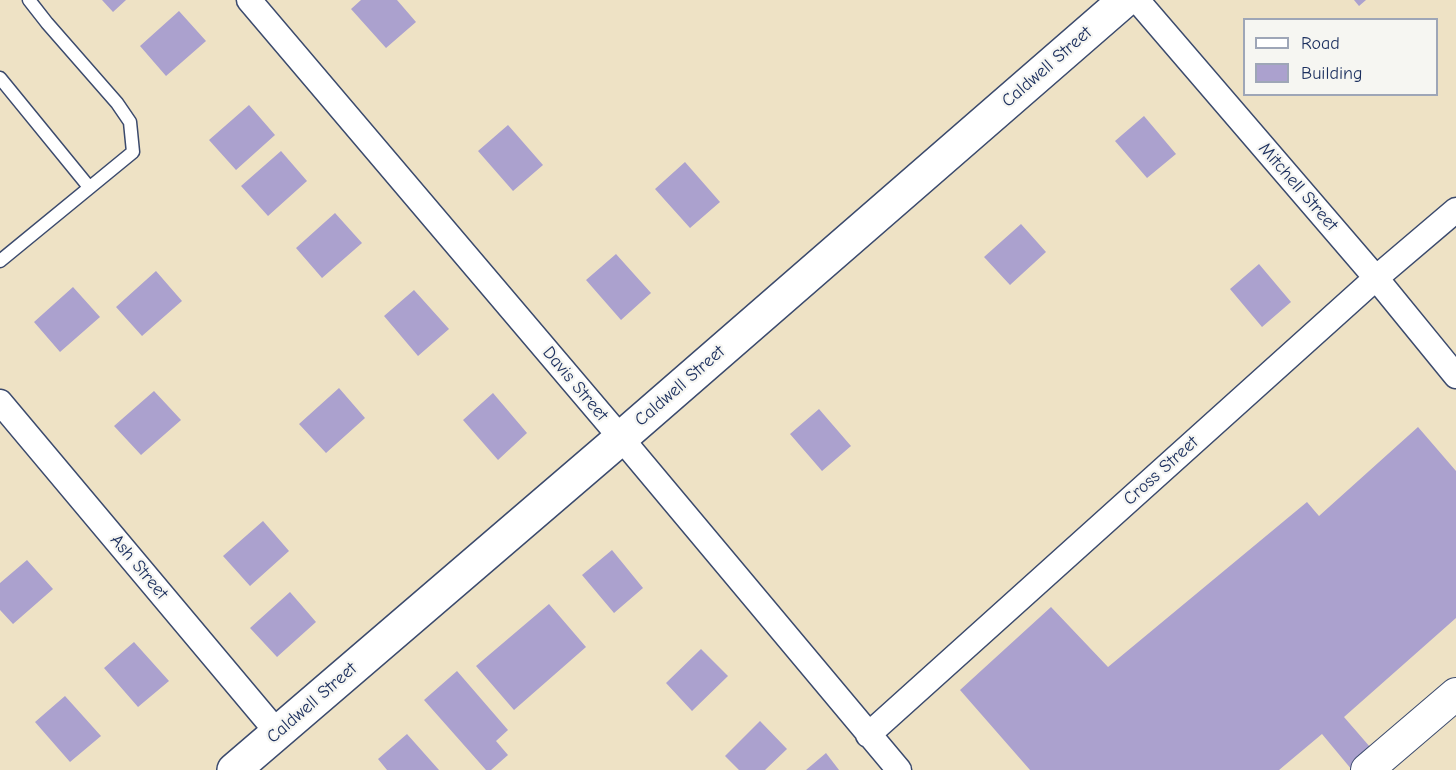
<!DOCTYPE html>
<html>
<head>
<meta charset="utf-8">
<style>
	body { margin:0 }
	#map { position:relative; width:1456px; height:770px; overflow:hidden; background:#eee2c5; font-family:"Comic Neue",sans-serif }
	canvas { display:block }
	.legend { position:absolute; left:1243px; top:18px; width:195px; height:78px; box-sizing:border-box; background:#f6f6f2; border:2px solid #9ea6b7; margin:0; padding:8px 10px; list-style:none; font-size:18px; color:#1b2f5e }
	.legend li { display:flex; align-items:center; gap:12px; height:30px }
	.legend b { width:30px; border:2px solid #9ea6b7 }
</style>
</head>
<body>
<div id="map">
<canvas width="1456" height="770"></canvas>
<ul class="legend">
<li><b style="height:8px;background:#fff"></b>Road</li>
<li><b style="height:16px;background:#aba1ce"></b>Building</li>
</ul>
</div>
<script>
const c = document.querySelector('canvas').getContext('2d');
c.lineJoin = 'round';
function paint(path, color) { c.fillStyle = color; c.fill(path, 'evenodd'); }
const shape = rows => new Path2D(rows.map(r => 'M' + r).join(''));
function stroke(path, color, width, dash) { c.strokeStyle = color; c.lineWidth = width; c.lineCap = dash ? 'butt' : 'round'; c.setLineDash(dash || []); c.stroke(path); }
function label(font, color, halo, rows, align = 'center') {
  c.font = font + ' "Comic Neue",sans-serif'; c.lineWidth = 4.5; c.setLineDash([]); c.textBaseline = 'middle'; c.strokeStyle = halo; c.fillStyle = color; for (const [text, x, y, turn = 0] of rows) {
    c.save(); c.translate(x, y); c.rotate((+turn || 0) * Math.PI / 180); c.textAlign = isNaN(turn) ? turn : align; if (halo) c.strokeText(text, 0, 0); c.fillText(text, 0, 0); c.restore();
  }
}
const building = shape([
	[102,0,126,0,113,12],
	[361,0,397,0,416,22,386,48,351,9],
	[1354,0,1366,0,1359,6],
	[179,11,206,41,166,76,140,46],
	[249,105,275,135,236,170,209,140],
	[1144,116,1176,154,1147,178,1115,141],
	[508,125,543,165,513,191,478,151],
	[281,151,307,181,268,216,241,186],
	[685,162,720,202,690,228,655,189],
	[335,213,362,243,322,278,296,248],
	[1021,224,1046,252,1010,285,984,257],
	[616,254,651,293,621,320,586,280],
	[1259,264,1291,302,1262,327,1230,289],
	[156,271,182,301,142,336,116,307],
	[73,287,100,317,60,352,34,322],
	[414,290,449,329,418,356,384,316],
	[339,388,365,418,326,453,299,424],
	[154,391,181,420,141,455,114,426],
	[493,393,527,433,498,460,463,420],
	[819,409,851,446,822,471,790,434],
	[1418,427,1456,471,1456,618,1344,717,1390,770,1352,770,1322,734,1279,770,1030,770,960,690,1051,607,1108,667,1307,502,1319,516],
	[263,521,289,551,250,586,223,556],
	[612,550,643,588,614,613,582,575],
	[27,560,53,589,13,624,0,610,0,583],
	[290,592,316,622,277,657,250,628],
	[549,604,586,647,514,710,476,666],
	[134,642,169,681,138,707,104,668],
	[701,649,728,676,692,711,666,683],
	[457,671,508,730,496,741,508,755,491,770,486,770,424,700],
	[65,696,101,736,70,762,35,722],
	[760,721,787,749,765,770,739,770,725,756],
	[407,734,439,770,387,770,378,759],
	[826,753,839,770,806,770]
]);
const service = shape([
	[0,78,89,187],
	[0,261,133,152,130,122,117,103,47,23,29,0]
]);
const minor = shape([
	[249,0,621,438,899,770],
	[1137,0,1376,278,1456,376],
	[0,402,277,732],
	[868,735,1376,278,1456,210]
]);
const tertiary = shape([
	[1367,770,1456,694]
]);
const secondary = shape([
	[234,770,621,438,1125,0]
]);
const streetNames = [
	["Caldwell Street",1047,67,-41],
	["Mitchell Street",1298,187,49],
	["Davis Street",575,384,50],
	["Caldwell Street",680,386,-41],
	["Cross Street",1161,471,-42],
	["Ash Street",139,567,50],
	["Caldwell Street",312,703,-41]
];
paint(building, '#aba1ce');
stroke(service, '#3b4a6d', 15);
stroke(minor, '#3b4a6d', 27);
stroke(tertiary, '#3b4a6d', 34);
stroke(secondary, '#3b4a6d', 36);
stroke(service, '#fff', 12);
stroke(minor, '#fff', 24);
stroke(tertiary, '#fff', 32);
stroke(secondary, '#fff', 33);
label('18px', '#1b2f5e', '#f6f6f2', streetNames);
</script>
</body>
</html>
